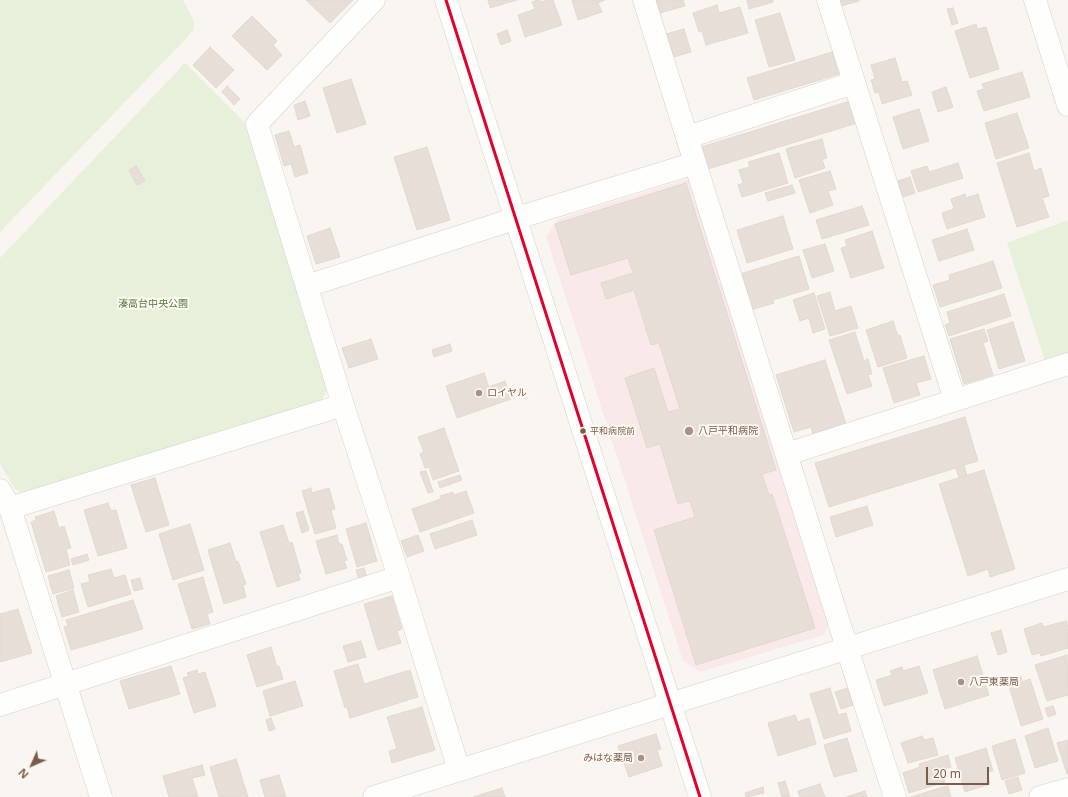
<!DOCTYPE html>
<html>
<head>
<meta charset="utf-8">
<style>
	body { margin:0 }
	#map { position:relative; width:1068px; height:797px; overflow:hidden; background:#f9f5f0; font-family:"Noto Sans",sans-serif }
	canvas { display:block }
	.north { position:absolute; left:12px; top:745px; width:40px; height:40px; -webkit-text-stroke:3px #fffaf3; paint-order:stroke; rotate:225deg; font-size:11px; font-weight:700; line-height:16px; text-align:center; color:#7a5c4d }
	.north::after { content:''; display:block; margin:auto; width:14px; height:18px; background:#7a5c4d; clip-path:polygon(50% 0,100% 100%,50% 72%,0 100%) }
	.scale { position:absolute; left:926px; top:767px; width:63px; height:18px; box-sizing:border-box; border:2px solid #7a5c4d; border-top:0; padding-left:5px; font-size:12px; line-height:14px; white-space:nowrap; color:#7a5c4d; -webkit-text-stroke:3px #fffaf3; paint-order:stroke }
</style>
</head>
<body>
<div id="map">
<canvas width="1068" height="797"></canvas>
<div class="north">N</div>
<div class="scale">20 m</div>
</div>
<script>
const c = document.querySelector('canvas').getContext('2d');
c.lineJoin = 'round';
function paint(path, color) { c.fillStyle = color; c.fill(path, 'evenodd'); }
const shape = rows => new Path2D(rows.map(r => 'M' + r).join(''));
function stroke(path, color, width, dash) { c.strokeStyle = color; c.lineWidth = width; c.lineCap = dash ? 'butt' : 'round'; c.setLineDash(dash || []); c.stroke(path); }
function label(font, color, halo, rows, align = 'center') {
  c.font = font + ' "Noto Sans","Noto Sans JP",sans-serif'; c.lineWidth = 4; c.setLineDash([]); c.textBaseline = 'middle'; c.strokeStyle = halo; c.fillStyle = color; for (const [text, x, y, turn = 0] of rows) {
    c.save(); c.translate(x, y); c.rotate((+turn || 0) * Math.PI / 180); c.textAlign = isNaN(turn) ? turn : align; if (halo) c.strokeText(text, 0, 0); c.fillText(text, 0, 0); c.restore();
  }
}
const medical = shape([
	[690,178,829,625,823,635,700,672,683,661,546,236,558,219]
]);
const green = shape([
	[0,0,183,0,194,21,193,31,0,232],
	[185,63,245,123,328,390,321,400,26,495,15,489,0,464,0,258],
	[1068,220,1068,364,1048,370,1007,243]
]);
const building = shape([
	[306,0,353,0,330,23,306,0],
	[488,0,517,0,490,8,488,0],
	[538,0,540,0,541,2,547,0,553,0,562,25,525,37,518,15,535,9,532,2,538,0],
	[572,0,605,0,598,3,602,12,578,20,572,0],
	[656,0,683,0,685,6,660,13,656,0],
	[747,0,773,0,773,2,749,9,747,0],
	[839,0,859,0,859,1,841,6,839,0],
	[717,5,719,13,740,7,748,33,706,45,702,31,699,32,693,13,717,5],
	[953,8,958,23,952,25,947,9,953,8],
	[780,13,795,60,769,67,755,20,780,13],
	[252,16,277,41,273,45,282,55,267,70,232,36,252,16],
	[976,24,977,29,986,27,999,69,970,78,955,31,976,24],
	[684,29,691,52,674,57,666,34,684,29],
	[507,30,511,41,501,45,497,34,507,30],
	[210,47,234,70,216,88,193,65,210,47],
	[832,52,839,74,754,100,747,78,832,52],
	[895,58,902,82,907,81,912,95,882,104,879,92,875,93,871,80,875,79,871,65,895,58],
	[1022,72,1030,97,984,111,977,91,984,89,982,84,1022,72],
	[351,79,366,124,337,133,323,88,351,79],
	[227,86,240,99,234,105,222,92,227,86],
	[946,87,953,107,938,112,932,92,946,87],
	[305,101,310,116,298,120,294,105,305,101],
	[850,101,857,123,708,169,701,147,850,101],
	[919,109,929,141,903,149,893,117,919,109],
	[1017,113,1029,148,996,159,985,123,1017,113],
	[289,131,294,147,300,145,308,173,295,177,291,164,284,166,275,135,289,131],
	[822,139,827,158,822,159,825,168,795,178,786,149,822,139],
	[427,147,450,220,417,230,394,157,427,147],
	[779,153,788,183,742,197,738,185,743,183,739,170,750,167,748,162,779,153],
	[1029,153,1034,171,1041,168,1049,196,1042,198,1049,217,1017,227,997,163,1029,153],
	[958,163,963,178,918,192,911,171,927,166,929,172,958,163],
	[136,166,145,181,137,185,129,170,136,166],
	[830,171,836,189,828,191,833,205,810,213,799,180,830,171],
	[910,177,915,193,903,197,898,181,910,177],
	[686,183,776,470,762,474,769,495,772,494,815,628,696,665,654,530,695,517,690,501,678,504,660,444,647,448,625,378,654,368,668,412,680,409,659,343,651,345,634,290,606,299,601,283,633,273,628,258,571,275,555,224,686,183],
	[792,185,795,193,768,201,765,193,792,185],
	[965,194,966,198,978,194,985,217,947,229,942,213,954,209,951,199,965,194],
	[862,206,869,225,822,239,816,220,862,206],
	[783,216,793,249,747,263,737,230,783,216],
	[330,228,340,257,316,264,307,236,330,228],
	[967,229,974,250,939,261,932,240,967,229],
	[872,231,884,268,851,278,841,248,847,246,845,240,872,231],
	[825,244,834,271,812,278,803,250,825,244],
	[799,256,809,289,773,300,774,303,751,310,740,274,799,256],
	[993,261,1002,288,940,307,933,285,950,280,949,275,993,261],
	[830,292,835,311,851,306,858,328,830,336,817,296,830,292],
	[814,293,825,329,813,333,809,318,800,321,793,300,814,293],
	[1004,294,1011,316,949,336,945,325,950,323,947,312,1004,294],
	[893,321,898,336,900,335,907,358,878,367,866,330,893,321],
	[1013,322,1025,361,999,369,987,330,1013,322],
	[984,329,988,341,983,343,993,375,964,384,950,339,984,329],
	[855,332,864,361,868,359,872,374,868,375,872,386,847,394,829,340,855,332],
	[371,339,378,359,349,368,342,348,371,339],
	[450,344,452,351,434,357,432,350,450,344],
	[924,356,931,379,916,383,920,395,894,403,883,368,924,356],
	[825,360,846,424,813,434,811,427,794,432,776,375,825,360],
	[484,373,489,387,505,381,511,399,457,418,446,386,484,373],
	[965,417,978,461,964,465,967,476,959,478,956,468,829,507,815,463,965,417],
	[444,428,459,471,433,480,429,467,425,468,420,454,424,452,418,437,444,428],
	[984,470,1015,569,990,577,988,569,968,576,939,484,984,470],
	[426,471,433,492,428,493,420,472,426,471],
	[460,475,462,480,440,488,438,482,460,475],
	[155,478,169,525,146,532,131,485,155,478],
	[311,488,312,493,329,488,335,509,331,510,336,528,315,534,302,491,311,488],
	[466,491,474,513,420,532,412,509,441,499,440,496,453,492,454,495,466,491],
	[108,503,111,511,116,510,127,548,98,556,84,510,108,503],
	[867,506,873,525,836,537,830,517,867,506],
	[54,511,59,528,64,526,71,548,66,549,70,565,46,572,31,522,36,520,35,517,54,511],
	[303,511,309,530,302,533,296,513,303,511],
	[472,520,477,535,435,549,430,534,472,520],
	[366,523,377,561,357,567,346,529,366,523],
	[190,524,204,570,173,580,159,534,190,524],
	[283,525,289,543,292,542,301,573,298,574,300,580,277,587,260,532,283,525],
	[337,535,339,544,342,544,347,560,344,561,347,568,326,574,316,541,337,535],
	[418,535,424,551,407,557,401,541,418,535],
	[230,543,236,562,238,561,246,584,243,585,246,597,224,604,208,550,230,543],
	[87,554,89,560,73,565,71,559,87,554],
	[364,568,367,578,359,580,356,570,364,568],
	[111,569,114,578,125,575,131,594,88,607,81,584,90,582,88,575,111,569],
	[69,570,74,588,53,594,48,576,69,570],
	[203,577,213,612,207,614,210,624,192,629,178,584,203,577],
	[140,578,143,589,134,591,131,580,140,578],
	[73,590,79,612,62,617,56,596,73,590],
	[392,596,402,629,397,631,401,643,378,650,364,604,392,596],
	[133,600,143,629,71,650,64,627,68,626,66,620,133,600],
	[18,609,32,653,0,662,0,614,18,609],
	[1066,621,1068,628,1068,648,1041,656,1040,653,1032,655,1024,629,1042,623,1043,627,1066,621],
	[1001,630,1007,652,998,655,991,633,1001,630],
	[361,641,366,657,348,662,343,646,361,641],
	[271,647,277,667,279,666,283,679,257,687,247,655,271,647],
	[1067,655,1068,695,1047,701,1035,665,1067,655],
	[977,656,989,695,945,709,933,670,977,656],
	[358,664,364,684,410,670,418,697,350,718,347,707,345,708,334,671,358,664],
	[171,666,180,694,129,709,120,681,171,666],
	[919,666,928,693,884,706,876,680,892,675,890,671,902,667,903,671,919,666],
	[197,670,198,674,205,672,216,706,194,713,183,678,189,676,187,673,197,670],
	[1021,677,1022,682,1030,679,1043,719,1021,726,1009,686,1011,685,1010,680,1021,677],
	[295,681,303,706,270,716,263,691,295,681],
	[830,688,838,715,846,713,851,731,824,739,810,694,830,688],
	[848,688,853,705,841,709,835,692,848,688],
	[1053,706,1056,714,1048,717,1045,708,1053,706],
	[422,707,435,750,392,763,389,751,397,749,387,717,422,707],
	[795,715,798,722,809,718,816,744,778,756,768,723,795,715],
	[271,718,275,729,269,731,266,720,271,718],
	[1048,728,1058,761,1035,768,1025,736,1048,728],
	[656,734,661,749,657,750,662,766,629,777,618,746,656,734],
	[922,736,924,740,933,738,938,755,908,763,901,743,922,736],
	[847,738,857,771,834,777,824,745,847,738],
	[1015,739,1025,773,1002,780,992,746,1015,739],
	[1068,740,1068,774,1067,774,1057,743,1068,740],
	[986,748,993,771,987,772,990,784,965,792,955,758,986,748],
	[948,755,951,767,941,770,945,782,909,793,903,773,920,767,919,764,948,755],
	[236,759,248,797,219,797,210,767,236,759],
	[202,765,205,775,192,778,198,797,169,797,163,776,202,765],
	[279,775,286,797,265,797,260,780,279,775],
	[1018,777,1022,790,1009,794,1005,781,1018,777],
	[785,781,790,797,782,797,778,783,785,781],
	[820,784,825,797,800,797,798,791,820,784],
	[948,786,951,797,911,797,943,787,948,786],
	[763,787,764,793,746,797,745,793,763,787],
	[502,788,505,797,473,797,502,788],
	[865,791,867,797,846,797,865,791]
]);
const minor = shape([
	[374,0,257,124,343,405,399,577,459,770],
	[446,0,700,797],
	[644,0,853,667,895,797],
	[828,0,955,400],
	[1035,0,1068,105],
	[688,137,853,83],
	[307,286,517,218,695,163],
	[787,454,1068,364],
	[0,490,10,508,101,797],
	[10,508,343,405],
	[0,705,399,577],
	[374,797,1068,579],
	[1040,797,1068,789]
]);
const bus1 = shape([
	[446,0,700,797]
]);
const markers = [
	[479,393,4,"#a69286"],
	[583,431,3.5,"#7a5c4d"],
	[689,431,5,"#a69286"],
	[961,682,4,"#a69286"],
	[641,758,4,"#a69286"]
];
const busNames = [
	["平和病院前",590,431]
];
const parkNames = [
	["湊高台中央公園",153,304]
];
const poiNames = [
	["ロイヤル",487,393],
	["八戸平和病院",698,431],
	["八戸東薬局",969,682],
	["みはな薬局",633,758,"right"]
];
paint(medical, '#fae9e9');
paint(green, '#e7f0db');
paint(building, '#e6ded7');
stroke(building, '#e2d8d2', 1);
stroke(minor, '#d7d1cb', 23);
stroke(minor, '#fefefd', 22);
stroke(bus1, '#e4002b', 3);
for (const [x, y, r, color] of markers) { const dot = new Path2D(); dot.arc(x, y, r, 0, 2 * Math.PI); c.fillStyle = color; c.fill(dot); stroke(dot, '#fffaf3', 1.5); }
label('9px', '#7a5c4d', '#fffaf3', busNames, 'left');
label('10px', '#537a41', '#fffaf3', parkNames);
label('10px', '#7a5c4d', '#fffaf3', poiNames, 'left');
</script>
</body>
</html>
